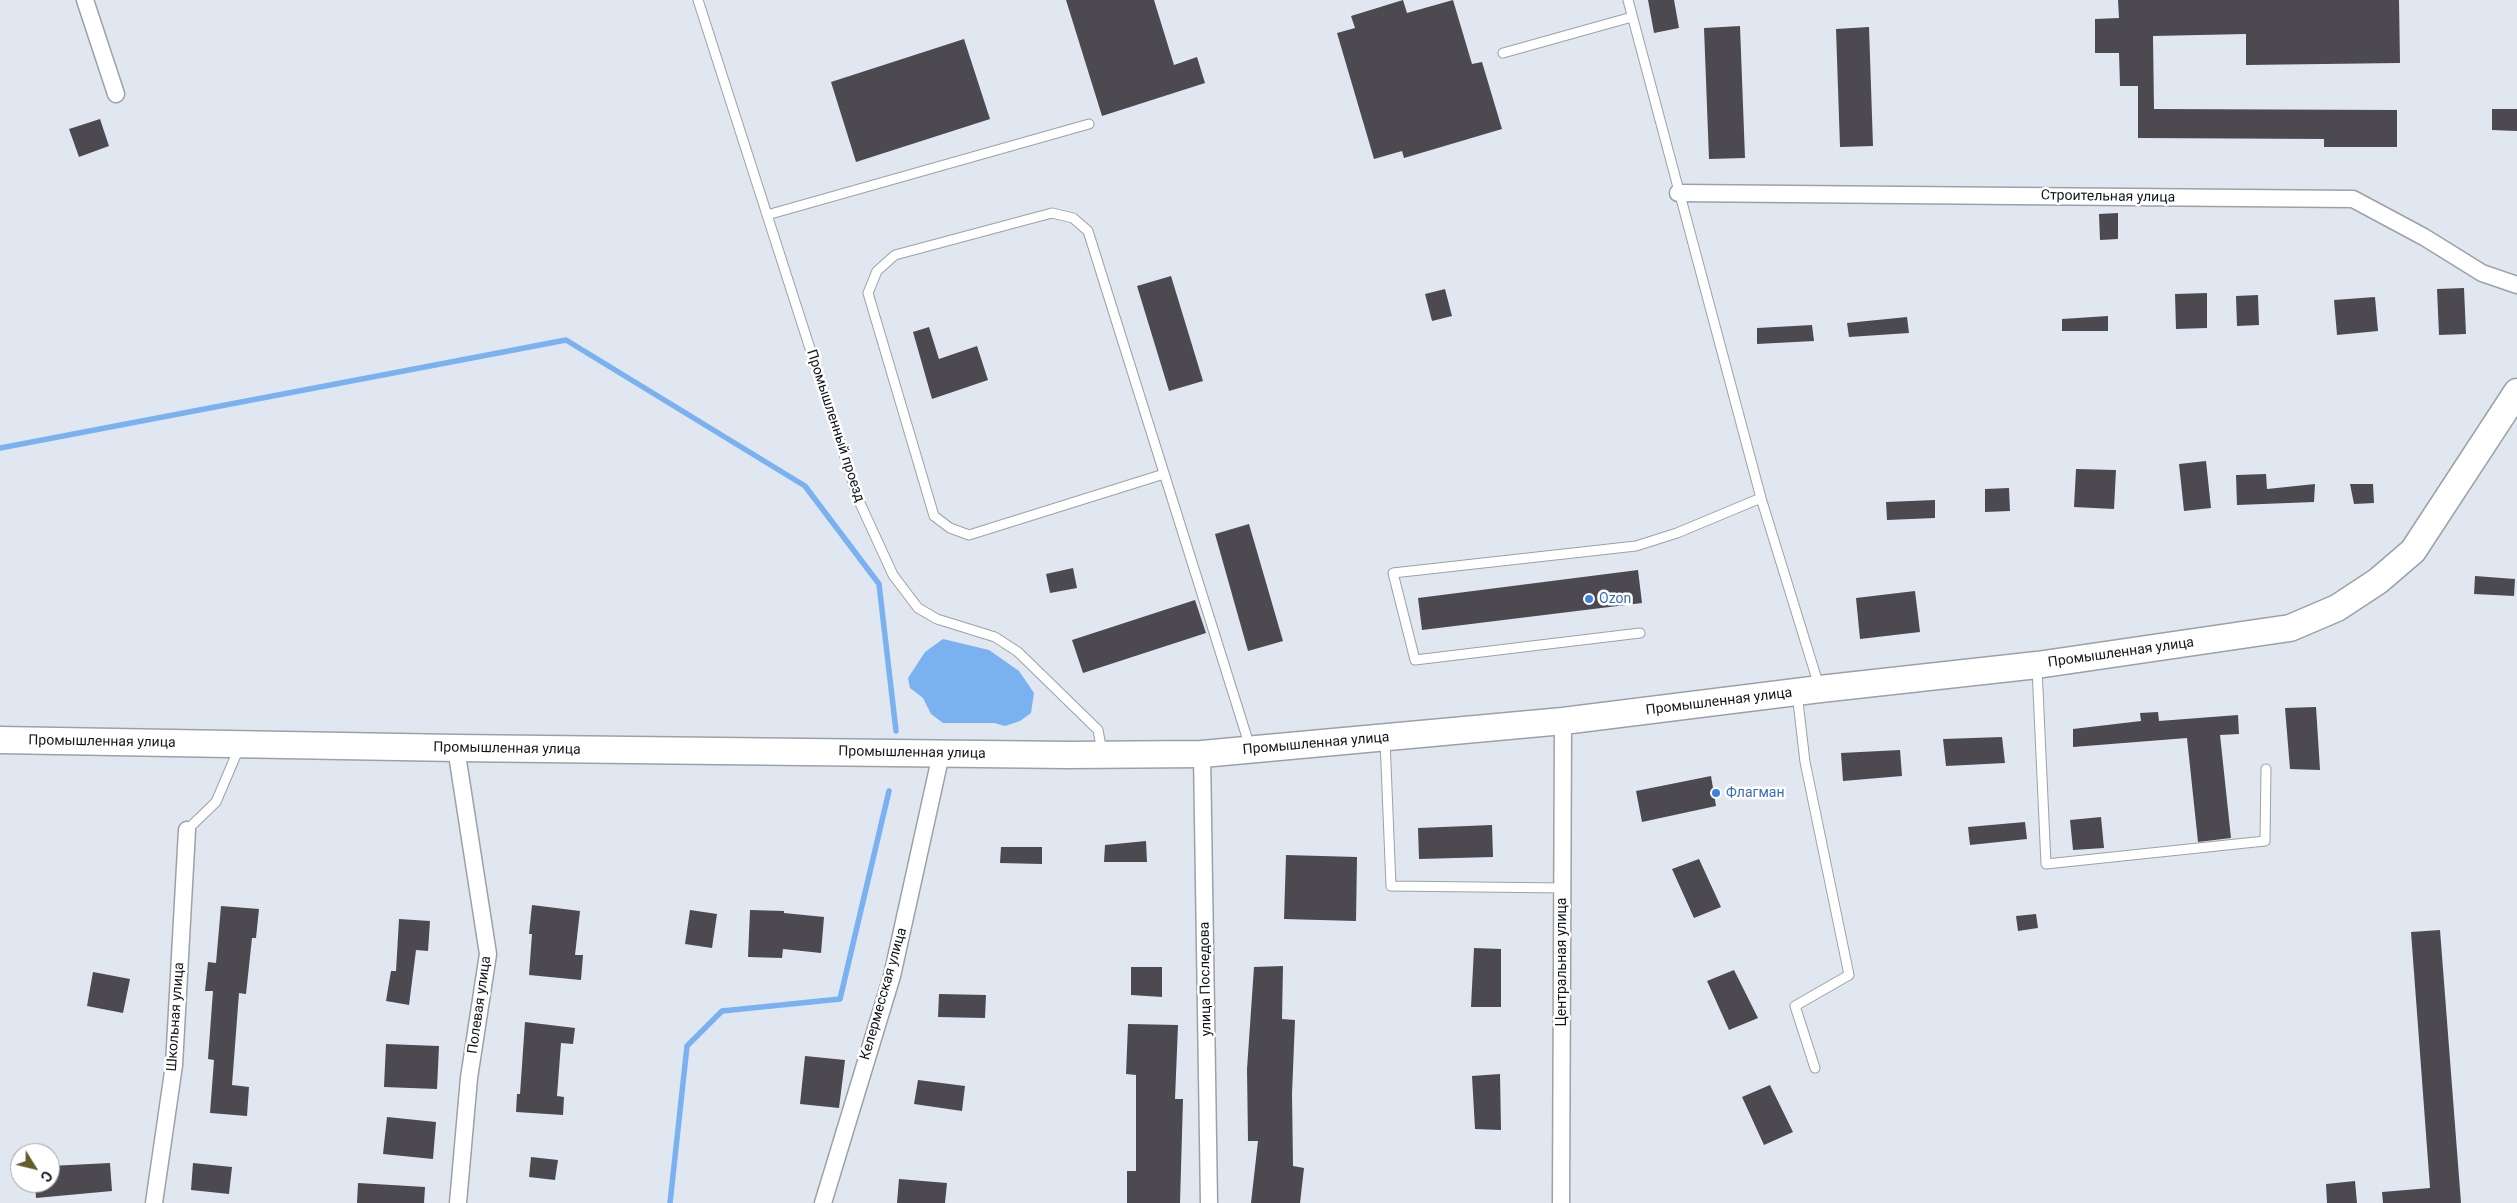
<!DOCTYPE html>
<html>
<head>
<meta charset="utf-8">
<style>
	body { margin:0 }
	#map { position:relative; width:2517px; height:1203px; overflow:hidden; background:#e1e7f0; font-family:Roboto,sans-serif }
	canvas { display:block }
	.north { position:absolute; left:10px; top:1143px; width:50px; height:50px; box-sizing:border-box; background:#fff; border:1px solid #a0a1a2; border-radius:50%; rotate:126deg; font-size:14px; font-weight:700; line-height:20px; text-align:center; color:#121417 }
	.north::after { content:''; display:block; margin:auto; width:18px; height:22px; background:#635b28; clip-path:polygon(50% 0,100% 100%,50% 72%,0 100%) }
</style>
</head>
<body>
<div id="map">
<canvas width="2517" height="1203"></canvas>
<div class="north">С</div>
</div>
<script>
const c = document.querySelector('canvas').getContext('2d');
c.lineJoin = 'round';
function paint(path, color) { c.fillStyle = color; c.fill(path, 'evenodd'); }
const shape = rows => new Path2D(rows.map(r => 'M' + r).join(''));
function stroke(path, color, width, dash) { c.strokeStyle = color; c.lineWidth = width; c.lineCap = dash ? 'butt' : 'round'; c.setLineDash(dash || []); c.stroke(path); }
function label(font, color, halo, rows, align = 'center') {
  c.font = font + ' Roboto,sans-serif'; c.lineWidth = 5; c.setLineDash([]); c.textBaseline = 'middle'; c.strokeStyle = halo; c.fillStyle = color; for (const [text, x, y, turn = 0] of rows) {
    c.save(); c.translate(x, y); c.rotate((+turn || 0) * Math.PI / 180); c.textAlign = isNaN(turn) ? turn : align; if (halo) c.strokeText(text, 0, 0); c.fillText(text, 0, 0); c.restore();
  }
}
const water = shape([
	[943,639,989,650,1019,671,1034,693,1031,713,1020,721,1005,726,994,723,943,723,931,714,923,698,910,688,908,678,925,652]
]);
const stream = shape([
	[0,448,566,340,805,486,879,584,896,731],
	[670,1203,687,1046,722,1011,840,999,889,791]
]);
const building = shape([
	[1066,0,1154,0,1174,65,1197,57,1205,83,1102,116],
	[1403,0,1407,13,1453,0,1472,64,1482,62,1502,129,1404,158,1402,151,1374,159,1337,33,1355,28,1351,16],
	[1648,0,1674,0,1679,28,1654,33],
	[2118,0,2399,0,2400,63,2246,65,2246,34,2153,36,2154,109,2397,110,2397,147,2324,147,2324,139,2138,138,2138,86,2120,86,2119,53,2095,53,2095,19,2119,18],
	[1740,26,1745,158,1709,159,1704,28],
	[1869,27,1873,146,1840,147,1836,29],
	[964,39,990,119,856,162,831,82],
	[2492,109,2517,109,2517,131,2492,130],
	[100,119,109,146,79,157,69,129],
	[2118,213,2118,239,2100,240,2099,214],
	[1171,276,1203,381,1169,391,1137,286],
	[2464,288,2466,334,2439,335,2437,289],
	[1445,289,1452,316,1432,321,1425,294],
	[2207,293,2207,328,2176,329,2175,294],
	[2258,295,2259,325,2237,326,2236,296],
	[2375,297,2378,331,2337,335,2334,300],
	[2108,316,2108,331,2062,331,2062,319],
	[1907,317,1909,333,1849,337,1847,323],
	[1812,325,1814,341,1757,344,1757,328],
	[929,327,939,359,977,346,988,380,932,399,913,332],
	[2206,461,2211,508,2184,511,2179,464],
	[2076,469,2116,470,2114,509,2074,507],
	[2266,474,2267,489,2315,484,2314,502,2237,505,2236,475],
	[2350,484,2373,484,2374,503,2354,504],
	[2009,488,2010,511,1985,512,1985,489],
	[1935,500,1935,518,1887,520,1886,502],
	[1249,524,1283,641,1248,651,1215,534],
	[1073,568,1077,588,1050,593,1046,574],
	[1638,570,1642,603,1422,630,1418,598],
	[2475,576,2515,579,2514,596,2474,594],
	[1915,591,1920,632,1860,639,1856,598],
	[1195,600,1206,633,1083,673,1072,640],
	[2316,707,2320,770,2290,769,2285,708],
	[2158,712,2159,721,2238,715,2239,734,2220,735,2231,838,2198,842,2187,738,2073,747,2073,729,2141,721,2140,713],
	[2002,737,2005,763,1946,766,1943,739],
	[1900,750,1902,776,1843,781,1841,753],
	[1711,776,1716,806,1642,822,1636,791],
	[2101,817,2104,848,2073,850,2070,820],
	[2025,822,2027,839,1970,845,1968,827],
	[1492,825,1493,857,1419,859,1418,828],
	[1146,841,1147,862,1104,862,1105,845],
	[1001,847,1042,847,1042,864,1000,863],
	[1286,855,1357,857,1356,921,1284,919],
	[1699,859,1721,907,1694,918,1672,869],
	[532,905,580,911,575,955,583,955,581,980,529,975,532,934,529,934],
	[221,906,259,909,256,938,252,938,246,994,239,993,232,1085,249,1087,247,1116,210,1113,214,1060,208,1059,213,991,205,991,208,962,216,963],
	[690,910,717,914,712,948,685,944],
	[750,910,784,911,784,913,824,917,821,953,783,949,782,958,748,957],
	[2036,914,2038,928,2018,931,2016,916],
	[399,919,430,921,428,951,416,950,409,1005,386,1001,391,971,396,971],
	[2440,930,2461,1203,2383,1203,2382,1192,2430,1188,2411,932],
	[1474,948,1501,949,1501,1007,1471,1007],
	[1283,966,1282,1019,1295,1020,1292,1094,1293,1166,1304,1168,1300,1203,1251,1203,1258,1141,1248,1141,1247,1069,1254,967],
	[1131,967,1162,967,1162,997,1131,995],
	[1734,970,1758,1018,1729,1030,1707,981],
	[93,972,130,979,123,1013,87,1006],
	[939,994,986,995,985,1018,938,1017],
	[525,1022,575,1028,573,1044,561,1043,557,1096,564,1097,563,1115,516,1112,517,1094,520,1094],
	[1128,1024,1178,1025,1175,1099,1183,1099,1180,1203,1127,1203,1127,1171,1136,1171,1136,1075,1126,1074],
	[386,1044,439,1046,437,1089,384,1087],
	[805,1056,845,1060,839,1108,800,1104],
	[1500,1074,1501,1130,1475,1129,1472,1076],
	[918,1080,965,1086,962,1111,914,1104],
	[1770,1085,1793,1132,1764,1145,1742,1097],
	[387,1117,436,1122,433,1159,383,1154],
	[531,1157,558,1160,555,1180,529,1177],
	[110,1163,112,1191,36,1198,35,1183,50,1183,50,1166],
	[193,1163,232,1167,229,1194,191,1190],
	[899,1179,947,1183,945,1203,897,1203],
	[2355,1181,2357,1203,2327,1203,2326,1184],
	[358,1183,425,1187,424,1203,357,1203]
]);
const service = shape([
	[698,0,859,501,893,575,918,608,937,619,995,637,1018,652,1098,730,1102,752],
	[1628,0,1761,498,1819,686],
	[1503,53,1632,17],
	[767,215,1089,124],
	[1164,474,969,535,950,528,934,516,868,293,877,271,895,255,1052,213,1073,218,1088,231,1250,747],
	[1640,633,1415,660,1393,573,1636,546,1677,533,1761,498],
	[2037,668,2046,864,2265,841,2266,769],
	[1797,693,1805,762,1849,975,1795,1006,1815,1068],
	[1385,740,1391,886,1562,888],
	[187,830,216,802,239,748]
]);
const minor = shape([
	[85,0,116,94],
	[1678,193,2353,199,2424,237,2482,273,2517,285],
	[456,748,488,954,469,1078,458,1203],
	[1202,754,1209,1203],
	[154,1203,174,1065,187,830],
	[823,1203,892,976,941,754],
	[1561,1203,1563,721]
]);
const primary = shape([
	[0,740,456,748,1068,755,1202,754,1563,721,1820,689,2037,665,2290,628,2337,608,2378,581,2413,551,2517,392]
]);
const markers = [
	[1589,599,5,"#3f7fe0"],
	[1716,793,5,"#3f7fe0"]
];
const streetNames = [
	["Строительная улица",2108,197,1],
	["Промышленный проезд",835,426,72],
	["Промышленная улица",2121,653,-8],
	["Промышленная улица",1719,702,-7],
	["Промышленная улица",102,742,1],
	["Промышленная улица",1316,744,-5],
	["Промышленная улица",507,749,1],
	["Промышленная улица",912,753,1],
	["Центральная улица",1562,962,-90],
	["улица Последова",1206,979,-91],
	["Келермесская улица",884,994,-74],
	["Полевая улица",480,1005,-82],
	["Школьная улица",176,1017,-86]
];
const shopNames = [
	["Ozon",1599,599],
	["Флагман",1726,793]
];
paint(water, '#79b1f1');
stroke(stream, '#79b1f1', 5.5);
paint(building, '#4d4950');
stroke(service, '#9ba1a9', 11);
stroke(minor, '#9ba1a9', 19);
stroke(primary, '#9ba1a9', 29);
stroke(service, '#fff', 9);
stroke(minor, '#fff', 16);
stroke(primary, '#fff', 26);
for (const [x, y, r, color] of markers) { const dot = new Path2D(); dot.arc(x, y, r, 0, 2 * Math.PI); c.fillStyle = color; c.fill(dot); stroke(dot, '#fff', 2); }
label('14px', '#121417', '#fff', streetNames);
label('14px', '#366cbe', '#fff', shopNames, 'left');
</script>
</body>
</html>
